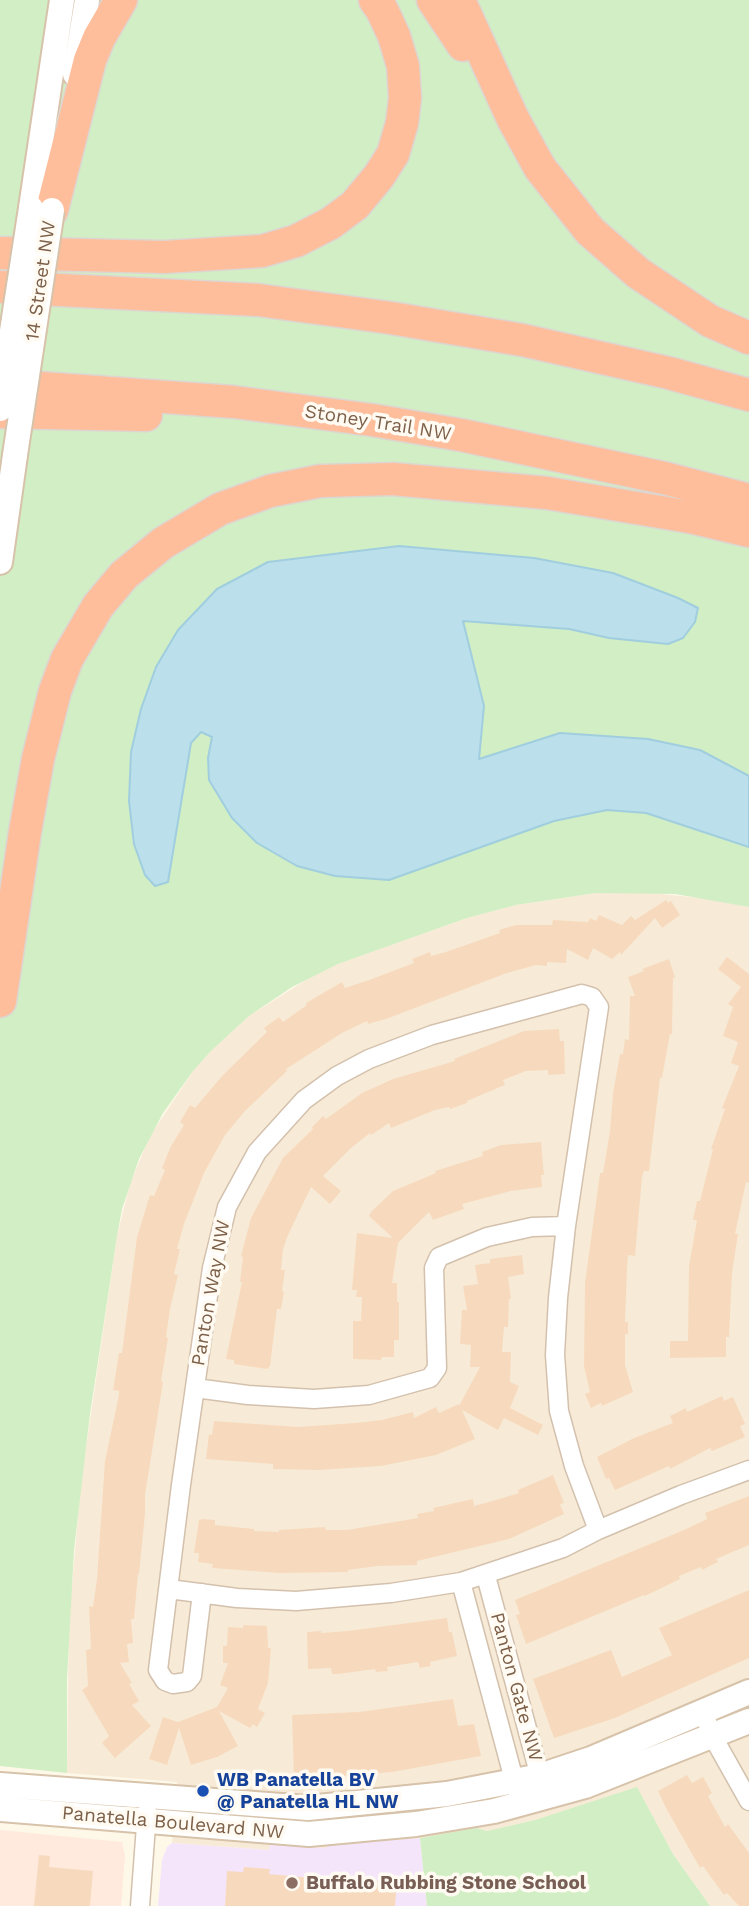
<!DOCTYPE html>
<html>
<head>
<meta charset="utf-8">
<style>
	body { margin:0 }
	canvas { display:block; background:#fef8e9 }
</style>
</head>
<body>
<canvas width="749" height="1906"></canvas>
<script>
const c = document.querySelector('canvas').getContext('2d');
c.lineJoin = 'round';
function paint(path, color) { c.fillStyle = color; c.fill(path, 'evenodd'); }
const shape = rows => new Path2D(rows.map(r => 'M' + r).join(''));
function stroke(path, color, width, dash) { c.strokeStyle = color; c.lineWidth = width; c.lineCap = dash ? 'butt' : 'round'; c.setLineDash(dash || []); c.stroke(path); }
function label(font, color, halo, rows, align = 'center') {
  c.font = font + ' "Work Sans",sans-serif'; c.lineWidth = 7; c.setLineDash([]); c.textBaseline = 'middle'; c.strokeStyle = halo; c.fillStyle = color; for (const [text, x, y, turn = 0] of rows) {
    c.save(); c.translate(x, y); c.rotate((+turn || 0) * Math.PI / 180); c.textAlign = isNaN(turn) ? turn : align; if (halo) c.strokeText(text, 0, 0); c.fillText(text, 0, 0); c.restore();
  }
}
const residential = shape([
	[642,892,709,899,749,907,749,1906,710,1906,673,1854,637,1788,535,1820,487,1831,476,1829,420,1838,328,1845,326,1848,270,1846,269,1850,172,1843,177,1782,67,1773,69,1620,81,1482,117,1236,130,1184,150,1136,193,1071,211,1051,249,1016,314,975,338,964,467,918,516,905,596,893]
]);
const commercial = shape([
	[0,1830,122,1842,125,1856,121,1906,0,1906]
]);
const education = shape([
	[420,1838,427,1906,158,1906,162,1860,167,1847,172,1843,269,1850,270,1845,326,1848,327,1845]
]);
const green = shape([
	[0,0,749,0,749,907,675,894,596,893,516,905,467,918,338,964,292,987,249,1016,211,1051,193,1071,163,1113,139,1159,122,1209,117,1236,90,1414,74,1550,67,1680,67,1773,0,1766],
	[637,1787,673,1854,710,1906,427,1906,420,1838,476,1828,487,1831,535,1820]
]);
const water = shape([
	[399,546,534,558,613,573,678,598,698,608,695,622,683,638,668,644,609,638,569,629,463,621,484,706,479,759,560,733,648,739,700,750,749,776,749,847,646,813,607,810,554,821,389,880,335,876,297,866,257,843,232,818,209,780,208,758,212,737,201,732,191,743,168,882,155,886,145,875,134,844,129,801,131,752,141,709,156,667,178,630,217,589,268,562,399,546]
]);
const building = shape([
	[666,900,668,903,671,901,680,915,662,928,655,918,621,955,620,952,612,959,593,948,588,960,567,949,566,963,547,962,547,966,536,965,507,973,386,1019,368,1024,367,1021,342,1033,286,1069,287,1071,245,1111,225,1135,204,1173,184,1224,177,1249,180,1249,174,1274,178,1275,170,1309,166,1337,168,1338,161,1381,163,1382,145,1495,145,1514,139,1574,138,1573,134,1619,131,1619,133,1643,127,1644,129,1662,120,1663,132,1683,129,1684,139,1701,132,1705,151,1726,115,1758,102,1743,109,1736,82,1690,88,1686,86,1650,91,1649,89,1606,93,1607,97,1579,105,1461,119,1395,119,1391,113,1390,119,1353,122,1353,137,1237,150,1195,154,1196,165,1170,162,1168,171,1146,184,1125,180,1122,190,1105,195,1108,223,1075,267,1032,264,1028,279,1017,283,1022,307,1005,306,1003,342,982,345,988,369,980,414,963,412,959,430,952,431,956,446,952,500,933,499,930,516,925,552,925,553,920,588,922,590,918,596,921,599,915,622,925,631,916,635,920],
	[727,957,749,974,749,1183,746,1182,735,1234,738,1234,732,1273,729,1337,726,1337,726,1357,670,1358,670,1341,688,1341,689,1266,697,1220,693,1220,697,1201,700,1201,713,1149,711,1149,725,1109,722,1108,739,1066,731,1063,738,1042,723,1036,733,1007,728,1004,741,987,718,969],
	[669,959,675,977,673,978,672,1034,670,1034,662,1078,660,1078,649,1171,644,1171,642,1177,635,1256,628,1255,627,1270,625,1322,628,1322,628,1334,625,1334,625,1365,633,1392,602,1406,601,1403,591,1408,585,1394,590,1392,584,1366,585,1283,600,1173,603,1173,610,1131,613,1093,620,1054,623,1054,625,1039,629,1040,630,996,635,996,628,977,644,971,642,969],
	[559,1029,560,1041,564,1041,565,1074,548,1075,548,1070,526,1071,503,1080,505,1085,467,1101,467,1103,450,1109,449,1107,435,1110,391,1128,389,1123,371,1135,370,1133,351,1148,323,1176,341,1191,330,1204,311,1187,288,1235,283,1249,281,1270,285,1270,282,1291,284,1292,281,1309,277,1309,270,1366,267,1369,234,1364,234,1360,226,1359,242,1282,240,1282,243,1257,241,1256,251,1218,283,1158,313,1129,312,1127,323,1116,326,1119,362,1093,393,1079,455,1061,454,1059,524,1031],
	[541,1142,544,1175,541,1175,542,1187,511,1191,462,1204,464,1209,433,1220,429,1212,398,1243,392,1283,397,1283,397,1302,399,1302,399,1340,394,1340,394,1357,382,1357,381,1360,353,1359,353,1321,361,1321,362,1297,356,1297,357,1290,352,1290,357,1233,393,1238,369,1216,371,1212,393,1191,436,1173,435,1171,483,1156,482,1152,501,1145],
	[522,1255,524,1274,508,1277,511,1299,509,1299,508,1327,504,1327,502,1352,511,1352,510,1382,519,1386,510,1408,543,1425,538,1435,504,1418,498,1430,462,1410,475,1439,436,1455,381,1466,318,1470,273,1469,273,1464,206,1459,209,1434,212,1435,214,1421,298,1427,355,1423,382,1420,413,1412,414,1418,436,1407,439,1413,459,1404,459,1406,480,1367,470,1367,471,1345,460,1344,462,1310,467,1310,463,1286,478,1284,475,1265,490,1263,490,1259],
	[722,1396,724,1401,733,1397,745,1424,740,1426,745,1437,712,1451,710,1448,670,1469,669,1466,615,1490,609,1478,606,1479,597,1457,634,1438,673,1423,670,1416,686,1408,687,1412],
	[553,1475,564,1503,560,1504,564,1514,509,1539,417,1561,417,1565,377,1566,348,1570,348,1572,280,1573,212,1568,213,1564,198,1562,199,1553,194,1553,199,1520,203,1519,215,1520,215,1525,254,1529,254,1531,279,1532,279,1530,325,1527,326,1530,347,1530,418,1518,417,1514,434,1511,433,1508,473,1499,474,1506,496,1500,519,1493,518,1490],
	[749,1496,749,1545,716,1559,718,1562,702,1570,701,1567,679,1576,680,1579,645,1596,644,1595,526,1644,516,1615,520,1614,515,1600,684,1530,707,1519,705,1513],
	[749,1590,749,1658,615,1718,554,1738,533,1679,611,1650,622,1677,672,1655,659,1628],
	[447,1618,449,1632,452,1632,457,1656,430,1662,431,1666,420,1668,418,1662,387,1667,388,1671,376,1672,375,1669,338,1674,332,1674,331,1668,308,1669,307,1632,321,1631,321,1633,348,1631],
	[243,1625,267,1626,268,1648,271,1648,268,1683,258,1709,265,1713,257,1727,253,1724,250,1728,219,1711,238,1746,217,1757,191,1765,179,1728,167,1765,149,1759,163,1717,178,1722,217,1707,228,1688,220,1685,228,1663,223,1663,223,1646,227,1646,228,1627,243,1628],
	[453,1699,458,1726,474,1724,481,1756,392,1772,333,1777,294,1777,292,1715,359,1712],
	[687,1775,692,1783,703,1777,712,1793,708,1796,725,1827,728,1824,749,1853,749,1906,739,1906,727,1893,724,1895,703,1866,700,1868,666,1808,658,1791],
	[39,1855,50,1856,49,1867,93,1871,90,1906,34,1906],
	[244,1867,270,1869,269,1874,346,1881,346,1878,397,1882,395,1906,225,1906,227,1871,243,1872]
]);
const street = shape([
	[195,1388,248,1395,314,1399,369,1395,430,1378,437,1368,434,1268,439,1257,487,1237,532,1227,566,1226],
	[486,1576,543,1788],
	[461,1582,517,1791],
	[169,1589,237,1598,296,1601,391,1593,461,1582,563,1548,598,1530,681,1495,749,1470],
	[202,1593,192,1676,187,1682,173,1684,165,1681,158,1670,181,1485,212,1268,227,1207,257,1152,304,1100,337,1076,369,1059,432,1035,582,994,592,997,599,1007,566,1226,558,1298,555,1355,559,1411,574,1466,598,1530],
	[703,1712,713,1737,749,1801],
	[140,1906,147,1812]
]);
const secondary = shape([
	[75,74,87,0],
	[31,208,62,0],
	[0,562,15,455],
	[0,1785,308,1808,447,1794,540,1776,591,1759,749,1692],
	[0,1809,309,1834,416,1824,494,1811,585,1786,749,1721]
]);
const highway = shape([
	[433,0,463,45],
	[459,0,513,119,540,168,590,231,638,273,710,321,749,338],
	[52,210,90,60,99,38,121,0],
	[0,253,164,257,262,251,296,241,331,223,355,205,379,176,393,154,402,123,405,98,403,66,394,36,382,10,375,0],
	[0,287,258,300,391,318,522,340,669,373,749,395],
	[0,385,234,402,372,420,461,435,664,478,749,500],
	[0,412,146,415],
	[0,1001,25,832,38,759,55,691,67,659,98,606,124,575,163,543,220,509,270,491,320,481,393,479,547,493,690,517,749,531]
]);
const secondaryBridge = shape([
	[0,409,31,208],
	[15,455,52,210]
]);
const markers = [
	[203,1791,7,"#1a4fb4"],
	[292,1883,7,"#8d6e63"]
];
const streetNames = [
	["14 Street NW",41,281,-82],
	["Stoney Trail NW",378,423,9],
	["Panton Way NW",211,1293,-80],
	["Panton Gate NW",516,1687,75],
	["Panatella Boulevard NW",173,1823,5]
];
const transitNames = [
	["WB Panatella BV",217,1780],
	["@ Panatella HL NW",217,1802]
];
const educationNames = [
	["Buffalo Rubbing Stone School",306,1883]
];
paint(residential, '#f7ebd7');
paint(commercial, '#ffeadd');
paint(education, '#f5e5fb');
paint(green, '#d2eec5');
paint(water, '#bbdfeb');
stroke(water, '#a0cede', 2);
paint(building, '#f7dabe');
stroke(street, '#d3c1ad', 21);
stroke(secondary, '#d7c2aa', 28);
stroke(highway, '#ddd6d0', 35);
stroke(street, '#fff', 18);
stroke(secondary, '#fff', 24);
stroke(highway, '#febe9b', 32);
stroke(secondaryBridge, '#d7c2aa', 28, []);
stroke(secondaryBridge, '#fff', 24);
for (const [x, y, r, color] of markers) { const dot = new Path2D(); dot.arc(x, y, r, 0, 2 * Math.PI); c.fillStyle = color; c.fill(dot); stroke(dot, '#fffbf2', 2.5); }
label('19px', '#7d6049', '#fffbf2', streetNames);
label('bold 19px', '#164399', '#fffbf2', transitNames, 'left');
label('bold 19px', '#785e54', '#fffbf2', educationNames, 'left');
</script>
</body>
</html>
